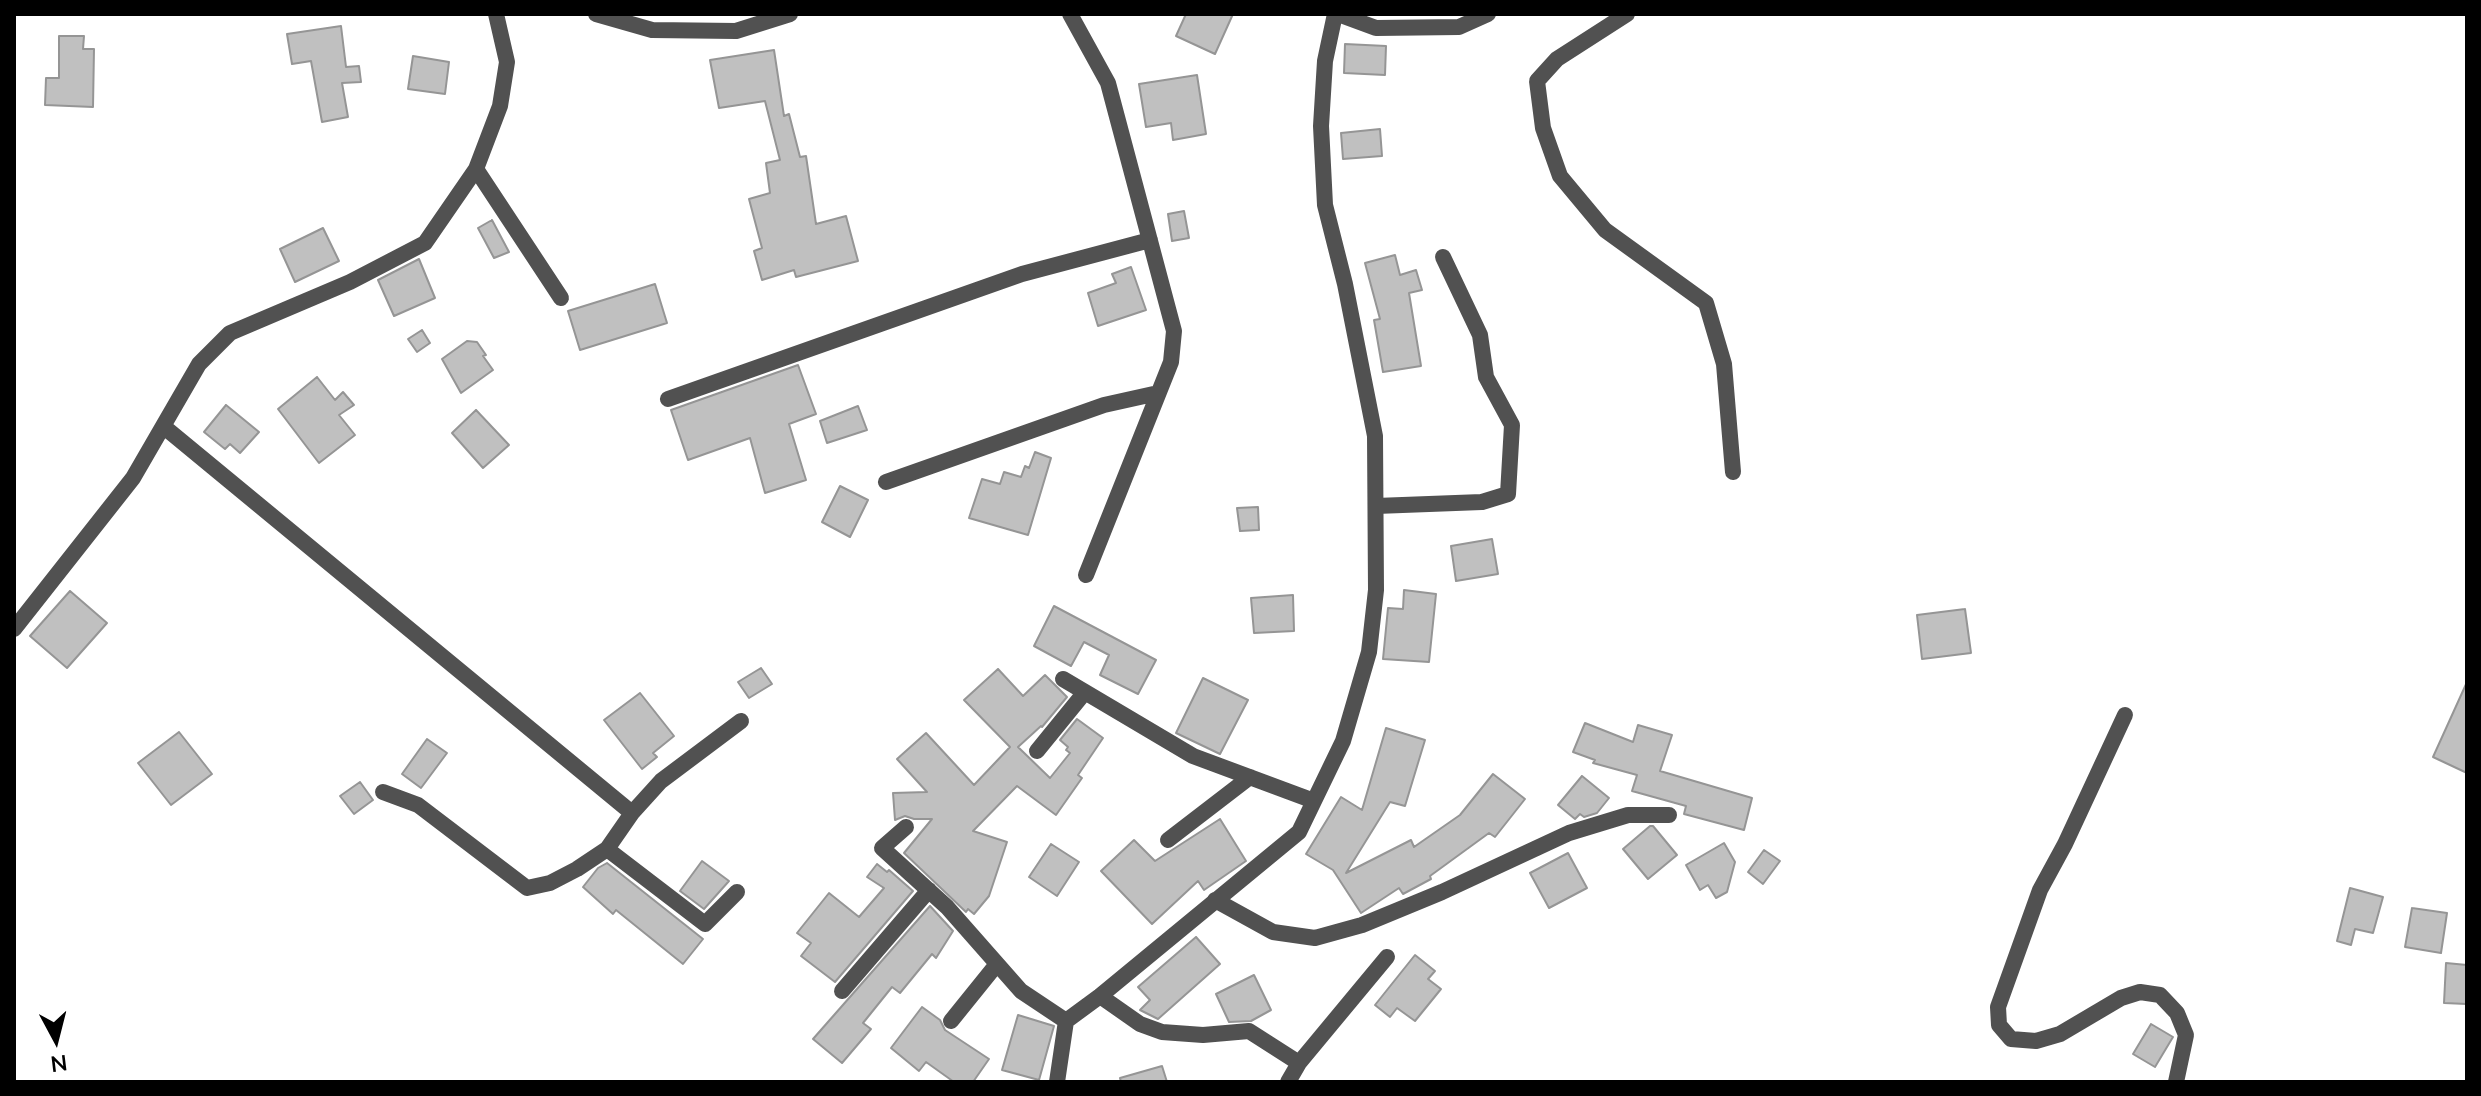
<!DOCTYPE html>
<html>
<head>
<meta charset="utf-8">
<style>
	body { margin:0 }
	#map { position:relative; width:2481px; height:1096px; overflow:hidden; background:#fff; font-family:Mulish,sans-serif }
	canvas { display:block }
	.frame { position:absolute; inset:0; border:16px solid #000; pointer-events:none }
	.north { position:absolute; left:16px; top:1000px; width:80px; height:80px; -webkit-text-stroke:6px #fff; paint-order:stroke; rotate:173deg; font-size:22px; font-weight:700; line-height:32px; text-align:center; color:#000 }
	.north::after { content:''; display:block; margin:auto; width:28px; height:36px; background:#000; clip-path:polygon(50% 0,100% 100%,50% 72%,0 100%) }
</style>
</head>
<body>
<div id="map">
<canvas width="2481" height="1096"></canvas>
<div class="frame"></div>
<div class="north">N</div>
</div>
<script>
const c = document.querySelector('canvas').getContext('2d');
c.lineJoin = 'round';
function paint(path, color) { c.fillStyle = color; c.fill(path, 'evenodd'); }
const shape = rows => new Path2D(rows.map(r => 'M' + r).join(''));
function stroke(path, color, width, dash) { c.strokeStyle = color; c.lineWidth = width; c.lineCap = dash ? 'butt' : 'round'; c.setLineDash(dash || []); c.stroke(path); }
const building = shape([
	[1186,14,1233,14,1215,54,1176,36,1186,14],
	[341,26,346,67,359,66,361,82,342,83,348,117,322,122,311,61,292,64,287,34,341,26],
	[59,36,84,36,83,49,94,49,93,107,45,105,46,78,59,78,59,36],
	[1345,44,1386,46,1385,75,1344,73,1345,44],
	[774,50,784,116,789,114,800,157,806,156,816,224,846,216,858,261,796,277,794,270,762,280,754,251,762,248,749,199,770,193,766,163,780,160,765,101,719,108,710,60,774,50],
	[413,56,449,62,445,94,408,89,413,56],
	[1197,75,1206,134,1173,140,1171,123,1146,127,1139,84,1197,75],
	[1380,129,1382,156,1343,159,1341,133,1380,129],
	[1184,211,1189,238,1172,241,1168,214,1184,211],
	[492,220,509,252,494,258,478,228,492,220],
	[323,228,339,261,295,282,280,249,323,228],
	[1395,255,1400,275,1416,270,1422,290,1409,293,1421,366,1383,372,1374,320,1380,319,1365,263,1395,255],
	[419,259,435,298,394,316,378,280,419,259],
	[1131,267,1146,310,1098,326,1088,293,1116,283,1112,274,1131,267],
	[655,284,667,323,580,350,568,311,655,284],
	[422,330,430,343,417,352,408,339,422,330],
	[467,341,477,342,486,355,483,356,493,370,461,393,442,359,467,341],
	[798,365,816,414,789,424,806,480,765,493,750,438,688,460,671,410,798,365],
	[317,377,335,400,343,392,354,405,339,415,355,435,319,463,278,409,317,377],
	[226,405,259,432,240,453,230,444,225,449,204,432,226,405],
	[858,406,867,430,827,443,820,421,858,406],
	[476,410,509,445,483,468,452,433,476,410],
	[1035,452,1051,458,1028,535,969,518,982,479,1000,484,1004,472,1021,477,1025,466,1029,468,1035,452],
	[840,486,868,500,850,537,822,522,840,486],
	[1258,507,1259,530,1240,531,1237,508,1258,507],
	[1492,539,1498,574,1456,581,1451,546,1492,539],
	[1404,590,1436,594,1429,662,1383,659,1388,608,1403,609,1404,590],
	[70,591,107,623,67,668,30,636,70,591],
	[1293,595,1294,631,1254,633,1251,598,1293,595],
	[1054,606,1156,660,1138,694,1100,675,1109,655,1084,642,1071,666,1034,646,1054,606],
	[1965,609,1971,653,1922,659,1917,615,1965,609],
	[761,668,772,684,749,698,738,682,761,668],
	[998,669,1023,696,1045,675,1067,697,1042,727,1041,726,1018,747,1050,778,1070,753,1066,750,1068,747,1060,740,1077,719,1103,738,1078,775,1082,778,1056,815,1017,786,973,831,1007,842,989,896,974,914,968,909,966,912,904,853,932,819,914,819,905,816,895,820,893,793,927,792,897,759,926,733,974,785,1010,747,964,700,998,669],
	[1203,678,1248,700,1220,754,1176,733,1203,678],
	[2467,682,2467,773,2433,757,2467,682],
	[640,693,674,736,653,753,657,757,642,769,604,720,640,693],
	[1585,723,1633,742,1638,725,1672,735,1660,771,1752,798,1744,830,1684,814,1686,806,1632,791,1637,775,1593,763,1595,760,1573,752,1585,723],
	[1386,728,1425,740,1405,806,1390,802,1346,873,1411,840,1414,847,1460,815,1493,774,1525,799,1495,837,1489,833,1430,876,1431,879,1403,894,1399,888,1361,913,1333,870,1306,854,1341,797,1362,810,1386,728],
	[179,732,212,774,171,805,138,763,179,732],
	[427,739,447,753,421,788,402,774,427,739],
	[1582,776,1609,798,1597,813,1584,817,1580,814,1575,819,1558,805,1582,776],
	[360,782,373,800,354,814,340,796,360,782],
	[1220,819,1246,861,1204,890,1198,881,1152,924,1101,871,1134,840,1155,861,1220,819],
	[1650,826,1653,826,1677,855,1648,879,1623,849,1650,826],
	[1724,843,1735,862,1727,892,1716,898,1708,885,1700,890,1686,865,1724,843],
	[1051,844,1079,862,1057,896,1029,877,1051,844],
	[1764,850,1780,861,1763,884,1748,872,1764,850],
	[1568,853,1587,888,1549,908,1530,873,1568,853],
	[702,861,729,881,704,909,680,891,702,861],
	[607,863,703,939,683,964,616,910,613,914,583,887,598,868,607,863],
	[877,864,887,872,889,870,913,891,835,982,801,956,811,943,797,933,829,893,859,917,884,888,867,877,877,864],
	[2350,888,2383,897,2373,933,2355,929,2351,945,2337,941,2350,888],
	[930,906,953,931,936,958,932,954,900,993,892,987,863,1023,871,1029,842,1063,813,1039,930,906],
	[2412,908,2447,913,2441,953,2405,947,2412,908],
	[1196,937,1220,964,1158,1019,1140,1010,1150,1000,1138,987,1196,937],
	[1415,955,1435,971,1428,979,1441,989,1415,1021,1397,1008,1390,1017,1375,1005,1415,955],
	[2446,963,2467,965,2467,1004,2444,1003,2446,963],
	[1254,975,1271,1010,1251,1021,1229,1022,1216,994,1254,975],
	[922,1007,940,1020,945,1030,989,1059,973,1082,954,1082,926,1062,919,1071,891,1048,922,1007],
	[1018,1015,1054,1026,1039,1080,1002,1070,1018,1015],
	[2151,1024,2173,1037,2155,1067,2133,1054,2151,1024],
	[1162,1066,1167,1082,1121,1082,1120,1078,1162,1066]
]);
const minor = shape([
	[1070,14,1108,83,1174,331,1171,362,1086,575],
	[1338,14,1376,28,1459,27,1488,14],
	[1627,14,1557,59,1537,81,1543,128,1560,176,1605,230,1706,303,1724,364,1733,472],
	[476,169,561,298],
	[668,399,1022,274,1150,240],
	[163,426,632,813],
	[886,482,1104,405,1158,393],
	[1376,506,1482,502,1508,494,1512,425,1486,377,1480,335,1443,257],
	[14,629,133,478,199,364,230,333,350,282,425,243,476,169,500,106,507,62,496,14],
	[1063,679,1193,756,1314,801],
	[2125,715,2065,844,2040,890,1998,1007,1999,1025,2011,1039,2036,1041,2060,1034,2121,998,2140,992,2160,995,2177,1013,2186,1035,2176,1082],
	[1037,751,1085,692],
	[383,792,418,805,527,888,550,883,577,869,607,849,632,813,661,781,741,721],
	[906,827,882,848,947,907,1021,991,1066,1021],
	[1168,840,1250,777],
	[607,849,705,924,737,892],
	[1215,900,1273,932,1315,938,1362,925,1442,892,1569,833,1628,815,1669,815],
	[842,991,929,890],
	[1100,996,1140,1024,1162,1032,1203,1035,1249,1031,1299,1063],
	[951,1021,997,964],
	[1057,1082,1066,1021,1100,996,1299,832,1343,741,1369,652,1376,590,1375,436,1345,284,1325,205,1321,126,1325,61,1335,14],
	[1288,1082,1299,1063,1387,957]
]);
const tertiary = shape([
	[596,14,652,30,736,31,790,14]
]);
paint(building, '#c0c0c0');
stroke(building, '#959595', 2);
stroke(minor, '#515151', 16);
stroke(tertiary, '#515151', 16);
</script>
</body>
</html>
